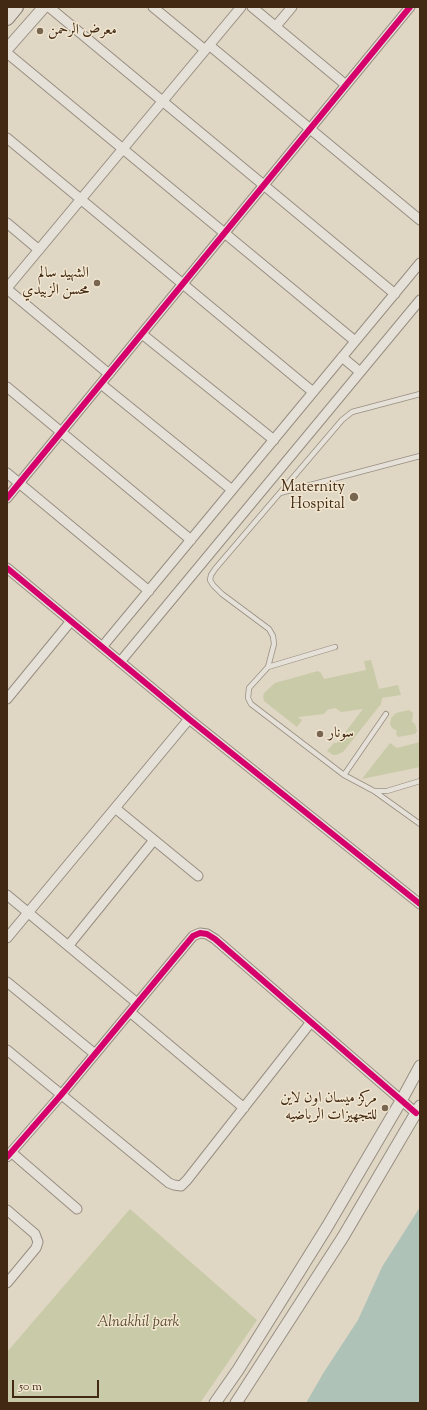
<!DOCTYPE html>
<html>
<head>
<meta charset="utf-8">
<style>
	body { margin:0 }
	#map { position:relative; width:427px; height:1410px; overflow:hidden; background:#dfd6c4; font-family:"Sorts Mill Goudy",serif }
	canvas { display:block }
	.frame { position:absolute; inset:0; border:8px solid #422913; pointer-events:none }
	.scale { position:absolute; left:12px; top:1380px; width:87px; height:18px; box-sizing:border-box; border:2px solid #422913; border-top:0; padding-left:5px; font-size:12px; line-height:14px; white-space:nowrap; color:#422913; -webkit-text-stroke:3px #f2e7d1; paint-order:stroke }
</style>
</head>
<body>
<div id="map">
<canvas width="427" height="1410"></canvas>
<div class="frame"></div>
<div class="scale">50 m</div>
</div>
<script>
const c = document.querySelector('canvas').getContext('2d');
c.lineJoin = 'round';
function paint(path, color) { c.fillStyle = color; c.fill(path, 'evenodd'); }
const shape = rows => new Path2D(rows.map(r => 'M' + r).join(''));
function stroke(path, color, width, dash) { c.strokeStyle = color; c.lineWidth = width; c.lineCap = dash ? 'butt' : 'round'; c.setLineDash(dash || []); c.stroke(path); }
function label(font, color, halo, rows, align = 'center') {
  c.font = font + ' "Sorts Mill Goudy",Amiri,serif'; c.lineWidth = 3; c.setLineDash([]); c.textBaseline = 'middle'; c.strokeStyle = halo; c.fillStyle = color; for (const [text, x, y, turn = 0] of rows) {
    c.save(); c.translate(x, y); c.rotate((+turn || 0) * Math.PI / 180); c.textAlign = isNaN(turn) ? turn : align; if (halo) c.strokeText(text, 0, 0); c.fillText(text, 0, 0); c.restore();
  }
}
const green = shape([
	[371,660,379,689,398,685,401,695,382,698,381,704,343,752,336,755,333,755,327,751,334,743,337,743,363,709,341,712,335,708,327,710,324,714,298,717,302,720,297,727,264,701,263,696,265,692,275,683,318,671,321,673,324,679,366,670,364,661],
	[409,710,413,713,412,722,415,724,417,731,415,734,398,737,396,734,397,731,392,728,390,724,391,718,396,713],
	[420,742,420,767,362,779,390,743,397,748],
	[130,1209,257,1320,200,1403,7,1403,7,1352]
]);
const water = shape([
	[420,1207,420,1403,306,1403,324,1372,358,1320,382,1267]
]);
const service = shape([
	[420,394,352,412,342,420,215,569,211,575,210,580,213,585,222,594,269,629,273,636,274,644,268,667,249,688,248,698,251,704,344,775,374,791,387,791,420,781],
	[280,493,420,456],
	[268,667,335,647],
	[344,775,386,714],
	[374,791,420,824]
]);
const minor = shape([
	[49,7,395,294],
	[153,7,205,50],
	[252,7,346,85],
	[276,26,292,7],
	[209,45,420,220],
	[7,53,355,341],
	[7,138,313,392],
	[7,223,39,250],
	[7,288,241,7],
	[7,289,109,374],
	[142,334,274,440],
	[342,357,360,372],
	[101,384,232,490],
	[7,387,191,540],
	[7,473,149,591],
	[7,498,410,7],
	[7,568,189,719,420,904],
	[102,647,420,263],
	[120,662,420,300],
	[7,699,71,621],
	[115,808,198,876],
	[7,895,137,1003],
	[7,938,189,719],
	[69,945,154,840],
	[7,982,95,1054],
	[130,1012,244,1108],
	[7,1050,169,1183,174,1185,181,1186,187,1180,311,1022],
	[11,1152,77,1209],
	[7,1157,61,1095,193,936,200,933,207,934,215,939,416,1113],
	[7,1210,35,1234,38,1242,36,1248,7,1283]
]);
const tertiary = shape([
	[7,49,44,7],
	[215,1403,238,1370,327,1227,401,1101,420,1066],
	[236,1403,343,1237,420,1106]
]);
const primary = shape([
	[7,18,16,7]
]);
const cycleway = shape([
	[7,498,410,7],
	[7,568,189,719,420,904],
	[7,1157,61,1095,193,936,200,933,207,934,215,939,416,1113]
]);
const markers = [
	[40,31,4,"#796651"],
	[97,283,4,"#796651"],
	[354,497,5,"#796651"],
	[320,734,4,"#796651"],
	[385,1108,4,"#796651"]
];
const poiNames = [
	["معرض الرحمن",48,31,"left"],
	["الشهيد سالم",89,274],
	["محسن الزبيدي",89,291],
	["Maternity",345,488],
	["Hospital",345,505],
	["سونار",328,734,"left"],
	["مركز ميسان اون لاين",377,1099],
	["للتجهيزات الرياضيه",377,1116]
];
const parkNames = [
	["Alnakhil park",138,1323]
];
paint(green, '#c9caa7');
paint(water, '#aec2b8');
stroke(service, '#978e82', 6);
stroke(minor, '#978e82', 11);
stroke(tertiary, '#978e82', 13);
stroke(primary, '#80776b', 16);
stroke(service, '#e6e1d8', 4.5);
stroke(minor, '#e6e1d8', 9);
stroke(tertiary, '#e6e1d8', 11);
stroke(primary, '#e2dcd2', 14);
stroke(cycleway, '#d6006c', 6);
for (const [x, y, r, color] of markers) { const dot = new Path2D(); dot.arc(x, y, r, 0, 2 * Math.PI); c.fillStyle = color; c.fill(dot); stroke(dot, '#f2e7d1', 1.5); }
label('15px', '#422913', '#f2e7d1', poiNames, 'right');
label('italic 15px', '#59472c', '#f2e7d1', parkNames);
</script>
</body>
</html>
